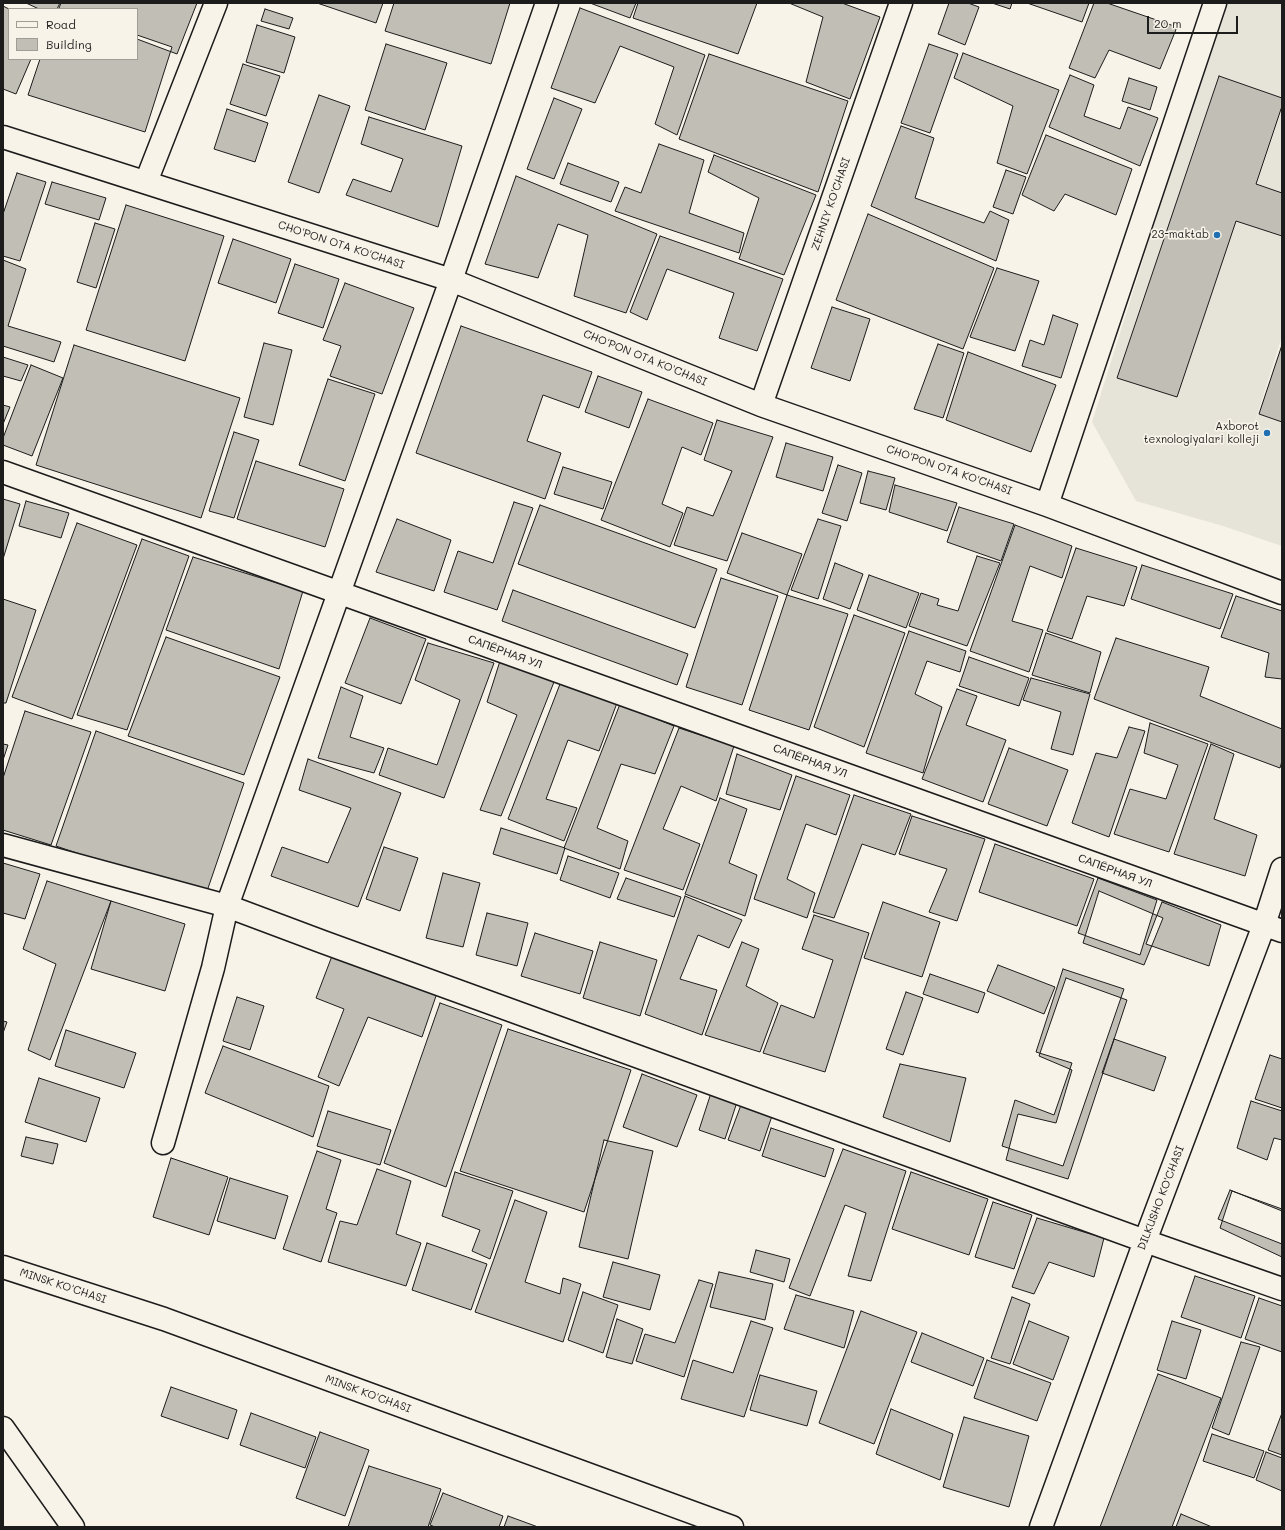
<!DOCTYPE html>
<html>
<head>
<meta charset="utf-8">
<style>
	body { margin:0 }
	#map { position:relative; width:1285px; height:1530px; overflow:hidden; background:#f7f3e8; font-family:Mali,sans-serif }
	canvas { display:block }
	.frame { position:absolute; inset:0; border:4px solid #1c1c1c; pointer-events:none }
	.legend { position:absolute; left:8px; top:8px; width:130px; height:52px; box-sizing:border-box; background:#f7f3e8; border:1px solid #9f9d96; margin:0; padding:5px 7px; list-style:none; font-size:12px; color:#1c1c1c }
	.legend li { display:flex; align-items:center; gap:8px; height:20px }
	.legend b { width:20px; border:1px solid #9f9d96 }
	.scale { position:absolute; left:1147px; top:16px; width:91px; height:18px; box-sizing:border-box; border:2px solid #1c1c1c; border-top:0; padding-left:5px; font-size:12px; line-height:14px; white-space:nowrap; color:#1c1c1c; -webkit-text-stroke:3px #f7f3e8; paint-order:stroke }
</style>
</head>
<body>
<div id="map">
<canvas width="1285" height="1530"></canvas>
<div class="frame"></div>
<ul class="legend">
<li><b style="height:5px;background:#f7f3e8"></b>Road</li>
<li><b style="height:11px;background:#c0beb5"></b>Building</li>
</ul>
<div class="scale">20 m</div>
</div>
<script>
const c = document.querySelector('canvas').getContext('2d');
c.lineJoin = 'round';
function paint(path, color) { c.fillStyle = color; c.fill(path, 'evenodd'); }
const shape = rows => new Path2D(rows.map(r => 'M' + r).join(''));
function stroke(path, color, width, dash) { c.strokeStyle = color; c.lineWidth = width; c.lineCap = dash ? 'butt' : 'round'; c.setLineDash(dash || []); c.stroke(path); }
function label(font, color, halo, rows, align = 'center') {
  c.font = font + ' Mali,sans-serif'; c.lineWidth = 3.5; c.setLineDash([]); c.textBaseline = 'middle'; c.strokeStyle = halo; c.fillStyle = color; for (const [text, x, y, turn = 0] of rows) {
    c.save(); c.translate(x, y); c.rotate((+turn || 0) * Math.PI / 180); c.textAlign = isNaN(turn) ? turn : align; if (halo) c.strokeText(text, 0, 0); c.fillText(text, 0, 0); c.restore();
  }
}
const built = shape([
	[1224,3,1282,3,1282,336,1246,450,1282,341,1282,546,1223,526,1136,501,1092,422]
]);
const building = shape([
	[26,3,60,3,57,9,39,9,26,3],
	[61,3,197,3,177,54,137,39,137,9,61,9,59,8,61,3],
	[317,3,383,3,376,23,317,3],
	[394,3,510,3,491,64,385,31,394,3],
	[590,3,636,3,630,18,590,3],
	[638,3,757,3,738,54,633,18,638,3],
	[789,3,842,3,880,17,850,99,806,82,823,17,789,3],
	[949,3,968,3,979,7,965,45,938,34,949,3],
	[992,3,1012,3,1010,9,992,3],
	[1027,3,1089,3,1082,22,1027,3],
	[1094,3,1107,3,1177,27,1160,69,1109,50,1095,78,1069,68,1094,3],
	[3,6,9,9,9,59,31,59,16,94,3,89,3,6],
	[580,8,705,55,677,135,655,124,674,67,620,46,595,103,551,88,580,8],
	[265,9,293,18,289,29,261,21,265,9],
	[257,25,295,37,284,73,246,62,257,25],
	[137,35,172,47,145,132,28,95,40,59,137,59,137,35],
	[386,44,447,63,425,130,365,110,386,44],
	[929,44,958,54,930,133,901,123,929,44],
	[963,53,1059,90,1027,174,997,163,1013,106,954,78,963,53],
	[709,54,848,101,818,192,679,139,709,54],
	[243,64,280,76,266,116,230,104,243,64],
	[1070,75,1094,85,1084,116,1120,129,1128,107,1158,118,1140,166,1049,127,1070,75],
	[1219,76,1282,98,1282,106,1256,184,1282,193,1282,236,1236,221,1177,397,1117,378,1219,76],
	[1129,78,1157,87,1150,110,1122,101,1129,78],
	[319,95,350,106,319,193,288,182,319,95],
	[554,98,582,109,554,179,527,169,554,98],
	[227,109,268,123,255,162,214,149,227,109],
	[369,117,462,146,438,227,346,195,353,179,391,192,403,159,361,144,369,117],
	[901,126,934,138,915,198,984,223,990,211,1009,220,996,261,871,206,901,126],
	[1046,135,1132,169,1116,215,1065,194,1054,211,1022,195,1046,135],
	[659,144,704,160,689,213,744,233,739,253,615,211,625,187,641,193,659,144],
	[714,155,816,195,784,275,739,259,759,198,708,172,714,155],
	[568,163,619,182,611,202,560,184,568,163],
	[1006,170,1026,177,1013,214,993,207,1006,170],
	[17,173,46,182,20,261,3,256,3,214,17,173],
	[516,176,657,234,626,313,574,296,588,235,558,224,538,278,485,264,516,176],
	[52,182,106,198,99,220,45,204,52,182],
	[126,205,224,236,185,361,86,330,126,205],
	[868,214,994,268,963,349,836,300,868,214],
	[95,223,115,229,96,288,77,282,95,223],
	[660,236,783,279,757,351,719,338,734,293,667,269,647,320,630,312,660,236],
	[233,239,291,259,276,303,218,283,233,239],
	[3,260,26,269,8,326,61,342,54,362,3,346,3,260],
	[295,264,339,279,323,328,278,313,295,264],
	[997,268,1039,281,1015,351,970,337,997,268],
	[345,283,414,308,382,394,330,376,341,346,323,340,345,283],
	[832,307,870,319,850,381,811,368,832,307],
	[1053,315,1078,324,1061,378,1022,366,1030,340,1044,345,1053,315],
	[461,326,592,372,579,408,543,395,527,441,561,453,545,499,416,453,461,326],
	[264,343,292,350,273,425,244,417,264,343],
	[938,344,964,353,943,418,914,409,938,344],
	[74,345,240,398,201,518,36,465,74,345],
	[1282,345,1282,422,1259,414,1282,345],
	[968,352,1056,385,1031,452,946,420,968,352],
	[3,357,28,365,21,381,3,376,3,357],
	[31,365,63,378,32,456,3,445,3,438,31,365],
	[598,376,642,392,629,428,585,412,598,376],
	[328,379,375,394,345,481,299,465,328,379],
	[648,399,713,423,701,455,682,447,662,504,683,513,670,547,601,520,648,399],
	[3,405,10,407,3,424,3,405],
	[717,420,773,437,727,561,674,545,687,507,713,516,732,471,704,460,717,420],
	[234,432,259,440,234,518,209,511,234,432],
	[786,443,833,457,823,491,776,477,786,443],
	[256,461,344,489,325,547,237,519,256,461],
	[838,465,862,473,847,521,822,513,838,465],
	[563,467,612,482,603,509,554,494,563,467],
	[868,471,895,478,886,510,860,503,868,471],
	[895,485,957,503,947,531,889,512,895,485],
	[3,499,20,504,3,559,3,499],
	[26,501,69,513,61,538,19,526,26,501],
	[514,502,533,508,497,610,444,592,458,551,493,563,514,502],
	[540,505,717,569,695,628,518,564,540,505],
	[959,507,1014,524,1001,561,947,542,959,507],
	[397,519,451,540,434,591,376,572,397,519],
	[818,519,841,526,818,599,791,590,818,519],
	[77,523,137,545,72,719,12,697,77,523],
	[1015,525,1072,546,1062,578,1030,566,1012,621,1043,630,1029,672,970,651,1015,525],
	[742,533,802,554,787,595,727,573,742,533],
	[142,539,189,556,127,730,77,715,142,539],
	[1076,548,1137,567,1124,606,1087,596,1072,639,1047,631,1076,548],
	[977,556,1000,563,967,646,909,626,921,593,939,599,937,605,958,611,977,556],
	[193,557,303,591,279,669,166,630,193,557],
	[835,563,863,574,850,609,823,599,835,563],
	[1142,565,1233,594,1220,629,1131,599,1142,565],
	[869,575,919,593,906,628,857,610,869,575],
	[721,578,778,596,742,705,686,687,721,578],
	[513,590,688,654,677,685,502,621,513,590],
	[787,595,848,614,809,730,749,710,787,595],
	[1236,596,1282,611,1282,679,1265,677,1269,653,1221,637,1236,596],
	[3,599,36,610,6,703,3,703,3,599],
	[854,615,905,633,864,747,814,727,854,615],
	[370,618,426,639,401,704,345,683,370,618],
	[909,631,966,651,960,672,927,661,915,694,942,707,923,773,866,753,909,631],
	[1046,633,1101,652,1090,693,1032,675,1046,633],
	[166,637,280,677,244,775,128,736,166,637],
	[1116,638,1209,667,1200,696,1282,729,1282,761,1280,768,1094,699,1116,638],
	[428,643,494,663,444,798,379,775,388,748,437,765,460,700,415,680,428,643],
	[969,657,1029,678,1019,706,959,686,969,657],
	[500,661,554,682,501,816,480,810,517,715,487,702,500,661],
	[1031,678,1090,694,1073,755,1051,749,1061,712,1023,700,1031,678],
	[560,684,617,703,599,751,568,740,546,799,577,808,564,841,508,819,560,684],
	[341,687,363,696,350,737,384,748,374,773,318,758,341,687],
	[957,689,977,696,966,725,1006,740,983,802,922,779,957,689],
	[620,704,674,726,655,774,621,764,597,828,628,841,620,869,564,848,620,704],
	[25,711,91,732,51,845,3,830,3,778,25,711],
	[1150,723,1208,744,1169,852,1114,834,1130,789,1166,799,1178,765,1144,753,1150,723],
	[1129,727,1145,731,1109,837,1072,823,1096,753,1117,758,1129,727],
	[679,728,734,746,716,801,681,786,663,829,700,844,683,890,624,870,679,728],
	[96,731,244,783,205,897,56,846,96,731],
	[3,744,8,745,3,760,3,744],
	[1211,744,1234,754,1214,819,1257,835,1245,876,1174,854,1211,744],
	[1009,748,1068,770,1047,826,988,804,1009,748],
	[737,754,792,775,780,810,726,794,737,754],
	[308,759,401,793,358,907,271,876,282,847,328,863,351,808,299,790,308,759],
	[796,776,850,795,836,835,806,824,787,879,815,893,807,918,754,899,796,776],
	[854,795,911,814,895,855,862,844,834,918,813,912,854,795],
	[720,798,747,809,729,863,757,875,745,916,685,894,720,798],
	[912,816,985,839,957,921,929,912,947,869,899,854,912,816],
	[501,828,565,848,557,874,493,854,501,828],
	[995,844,1094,879,1077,926,979,892,995,844],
	[384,847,418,858,400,911,366,899,384,847],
	[568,856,619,873,610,898,560,880,568,856],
	[3,863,40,874,25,919,3,913,3,863],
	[443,873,480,883,463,947,426,938,443,873],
	[626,878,681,897,674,917,617,899,626,878],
	[1098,878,1157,900,1140,955,1078,933,1098,878],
	[47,881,111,901,50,1060,28,1050,56,964,23,949,47,881],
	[1099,891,1163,918,1144,965,1083,943,1099,891],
	[685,896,742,920,729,948,698,935,680,979,717,990,702,1035,645,1014,685,896],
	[111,901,185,924,165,991,91,969,111,901],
	[883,902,940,922,922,977,864,958,883,902],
	[1162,902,1221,925,1209,966,1146,944,1162,902],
	[487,913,528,923,517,966,476,955,487,913],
	[814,915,869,933,825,1072,763,1053,781,1005,814,1018,833,960,802,949,814,915],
	[535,933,593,951,580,994,521,976,535,933],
	[600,942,657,960,640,1016,583,998,600,942],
	[742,942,759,949,746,986,778,1003,760,1052,705,1035,742,942],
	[332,956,437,993,422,1037,368,1017,339,1086,318,1077,344,1009,316,998,332,956],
	[998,965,1055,987,1044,1014,987,991,998,965],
	[1063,969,1124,989,1063,1166,1002,1146,1015,1100,1054,1115,1072,1063,1036,1052,1063,969],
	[930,974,985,993,978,1013,923,994,930,974],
	[1066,978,1127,1000,1068,1179,1006,1160,1018,1114,1056,1123,1072,1070,1039,1056,1066,978],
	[906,992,923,998,903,1055,886,1049,906,992],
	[237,997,264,1006,250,1050,223,1041,237,997],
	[440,1003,502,1025,446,1187,384,1163,440,1003],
	[3,1021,7,1022,3,1033,3,1021],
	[508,1029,631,1070,584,1212,460,1171,508,1029],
	[66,1030,136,1053,124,1088,55,1066,66,1030],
	[1114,1039,1166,1057,1154,1091,1102,1073,1114,1039],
	[223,1046,329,1086,313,1137,205,1093,223,1046],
	[1270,1055,1282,1059,1282,1108,1255,1099,1270,1055],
	[900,1064,966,1078,950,1142,883,1117,900,1064],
	[642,1074,697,1095,677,1147,623,1127,642,1074],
	[39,1078,100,1098,86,1142,25,1122,39,1078],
	[711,1093,737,1102,725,1139,699,1130,711,1093],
	[1251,1101,1282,1111,1282,1140,1274,1138,1267,1160,1237,1148,1251,1101],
	[741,1105,772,1116,760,1151,728,1140,741,1105],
	[328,1111,391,1130,380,1165,317,1146,328,1111],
	[771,1128,834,1149,825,1177,762,1156,771,1128],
	[26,1137,58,1144,53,1164,21,1156,26,1137],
	[604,1140,653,1151,628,1259,579,1247,604,1140],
	[843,1149,906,1171,871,1281,848,1276,866,1213,845,1205,810,1296,789,1288,843,1149],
	[317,1151,341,1160,326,1209,337,1213,321,1262,283,1249,317,1151],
	[171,1158,228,1177,209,1235,153,1217,171,1158],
	[377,1169,411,1181,396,1234,421,1243,406,1286,328,1262,340,1221,357,1225,377,1169],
	[455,1172,513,1191,490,1259,472,1251,480,1230,442,1216,455,1172],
	[911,1172,988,1199,969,1255,892,1229,911,1172],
	[230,1178,288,1196,275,1239,217,1221,230,1178],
	[1230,1190,1282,1211,1282,1244,1218,1219,1230,1190],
	[1232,1191,1282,1209,1282,1257,1220,1228,1232,1191],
	[515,1200,547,1212,525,1282,560,1294,563,1278,581,1284,563,1342,475,1312,515,1200],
	[993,1202,1032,1215,1014,1269,975,1257,993,1202],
	[1037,1218,1104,1238,1094,1277,1049,1262,1034,1294,1012,1287,1037,1218],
	[427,1243,487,1264,471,1310,412,1290,427,1243],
	[756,1250,790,1259,784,1282,750,1272,756,1250],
	[613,1262,660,1275,650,1310,603,1297,613,1262],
	[719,1272,773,1284,765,1320,710,1307,719,1272],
	[1195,1276,1255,1296,1241,1338,1181,1317,1195,1276],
	[699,1280,713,1284,684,1377,636,1361,645,1334,675,1343,699,1280],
	[583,1292,618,1305,603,1353,568,1340,583,1292],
	[796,1295,854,1311,844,1348,784,1329,796,1295],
	[1012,1297,1030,1304,1010,1364,991,1358,1012,1297],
	[1259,1298,1282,1306,1282,1352,1245,1339,1259,1298],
	[861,1311,917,1332,874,1444,819,1423,861,1311],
	[617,1319,643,1329,632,1364,606,1357,617,1319],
	[751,1321,773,1328,744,1417,681,1399,693,1360,733,1373,751,1321],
	[1029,1321,1069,1337,1053,1380,1013,1364,1029,1321],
	[1172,1321,1201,1330,1186,1379,1157,1370,1172,1321],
	[922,1333,984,1358,973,1386,911,1362,922,1333],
	[1241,1342,1260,1347,1229,1435,1212,1428,1241,1342],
	[987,1360,1051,1383,1037,1421,974,1398,987,1360],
	[1158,1374,1221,1398,1172,1527,1100,1527,1158,1374],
	[760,1375,817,1391,807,1426,750,1410,760,1375],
	[171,1387,237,1410,228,1439,161,1416,171,1387],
	[891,1409,953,1434,940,1480,876,1454,891,1409],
	[251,1413,316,1437,305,1468,240,1445,251,1413],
	[1282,1413,1282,1455,1268,1450,1282,1413],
	[964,1417,1029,1436,1009,1507,943,1487,964,1417],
	[320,1432,369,1450,345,1516,296,1498,320,1432],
	[1212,1434,1264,1451,1254,1478,1203,1461,1212,1434],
	[1266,1452,1282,1458,1282,1491,1256,1480,1266,1452],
	[369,1466,441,1489,428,1527,348,1527,369,1466],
	[443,1493,503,1516,499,1527,435,1527,430,1525,443,1493],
	[1181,1514,1212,1527,1176,1527,1181,1514],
	[508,1516,538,1527,504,1527,508,1516]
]);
const minor = shape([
	[3,137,451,280,761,405,1047,505,1282,593],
	[146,182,216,3],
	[761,405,901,3],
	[3,472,1282,931],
	[1047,505,1215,3],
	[3,845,227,906,323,942,1145,1241,1282,1289],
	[163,1143,213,968,227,906,451,280,547,3],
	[3,1428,73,1527],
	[1041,1527,1145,1241,1264,925,1282,869]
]);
const tertiary = shape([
	[3,1267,164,1319,732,1527]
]);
const markers = [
	[1217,235,4,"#1f6fb2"],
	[1267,433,4,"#1f6fb2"]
];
const streetNames = [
	["ZEHNIY KO'CHASI",831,204,-71],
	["CHO'PON OTA KO'CHASI",341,245,18],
	["CHO'PON OTA KO'CHASI",645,358,22],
	["CHO'PON OTA KO'CHASI",949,470,19],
	["САПЁРНАЯ УЛ",505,652,20],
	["САПЁРНАЯ УЛ",810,761,20],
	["САПЁРНАЯ УЛ",1115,871,20],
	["DILKUSHO KO'CHASI",1161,1198,-69],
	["MINSK KO'CHASI",63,1286,18],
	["MINSK KO'CHASI",368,1394,20]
];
const poiNames = [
	["23-maktab",1209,235],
	["Axborot",1259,427],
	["texnologiyalari kolleji",1259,440]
];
paint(built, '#e6e3d9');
paint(building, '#c0beb5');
stroke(building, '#1c1c1c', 1);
stroke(minor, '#1c1c1c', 25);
stroke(tertiary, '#1c1c1c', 25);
stroke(minor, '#f7f3e8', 22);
stroke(tertiary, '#f7f3e8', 22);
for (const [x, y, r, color] of markers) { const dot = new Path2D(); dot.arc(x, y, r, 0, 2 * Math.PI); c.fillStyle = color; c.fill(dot); stroke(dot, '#f7f3e8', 1.5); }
label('11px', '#1c1c1c', '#f7f3e8', streetNames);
label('11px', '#1c1c1c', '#f7f3e8', poiNames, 'right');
</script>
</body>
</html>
